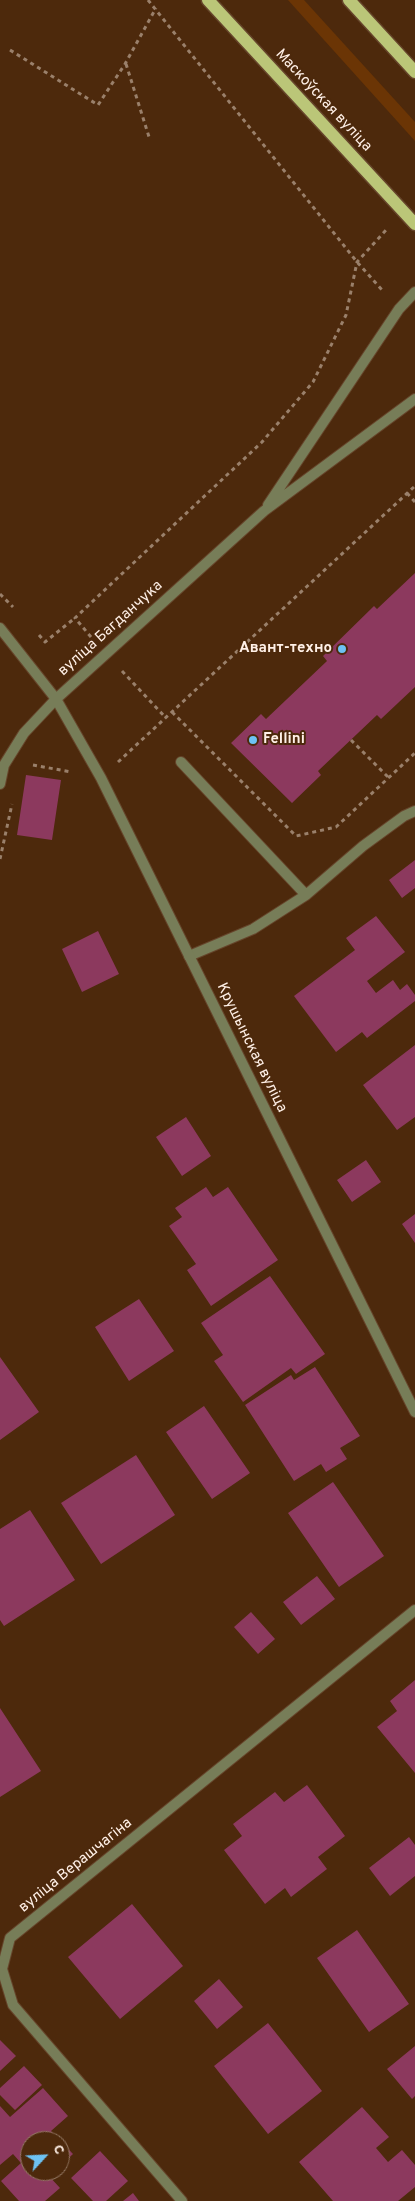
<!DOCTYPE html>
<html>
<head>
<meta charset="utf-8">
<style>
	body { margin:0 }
	#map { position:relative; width:415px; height:2201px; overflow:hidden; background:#4d290c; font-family:Overpass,sans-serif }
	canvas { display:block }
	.north { position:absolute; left:20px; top:2131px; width:50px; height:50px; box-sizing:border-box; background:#4d290c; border:1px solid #947964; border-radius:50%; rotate:65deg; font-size:14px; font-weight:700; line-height:20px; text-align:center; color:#fff0e7 }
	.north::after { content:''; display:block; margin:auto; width:18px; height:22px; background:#6dc2f3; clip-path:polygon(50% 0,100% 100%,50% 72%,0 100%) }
</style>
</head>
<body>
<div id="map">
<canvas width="415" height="2201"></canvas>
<div class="north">С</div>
</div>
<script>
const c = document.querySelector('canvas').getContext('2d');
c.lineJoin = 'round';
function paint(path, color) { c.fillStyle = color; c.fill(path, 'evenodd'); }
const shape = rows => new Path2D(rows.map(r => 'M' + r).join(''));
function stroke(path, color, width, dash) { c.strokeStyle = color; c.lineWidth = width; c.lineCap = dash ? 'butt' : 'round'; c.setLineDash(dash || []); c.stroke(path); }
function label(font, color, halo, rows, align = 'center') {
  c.font = font + ' Overpass,sans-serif'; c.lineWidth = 4; c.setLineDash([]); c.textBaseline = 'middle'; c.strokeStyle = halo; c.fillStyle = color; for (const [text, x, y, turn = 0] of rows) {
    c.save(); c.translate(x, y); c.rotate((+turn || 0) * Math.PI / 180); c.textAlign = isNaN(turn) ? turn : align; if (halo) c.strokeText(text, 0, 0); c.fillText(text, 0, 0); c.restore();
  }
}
const green = shape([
	[288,0,304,0,415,122,415,141]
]);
const building = shape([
	[415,573,415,687,381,719,377,715,318,771,321,775,292,803,231,743,261,714,266,719,327,661,323,656,374,606,377,609],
	[26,775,61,780,52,840,17,835],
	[415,860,415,888,402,898,389,880],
	[376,916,405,952,367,981,376,993,393,980,400,990,407,984,415,995,415,1001,367,1038,362,1032,336,1052,294,996,355,950,346,938],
	[98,931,119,974,82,992,62,949],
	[415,1045,415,1117,397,1130,363,1085],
	[186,1117,211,1156,182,1176,156,1137],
	[366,1160,381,1182,352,1202,337,1180],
	[206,1187,213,1197,228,1187,278,1260,211,1306,187,1270,196,1264,169,1226,182,1217,175,1208],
	[415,1214,415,1243,402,1224],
	[270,1276,325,1354,296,1374,291,1368,243,1402,214,1361,223,1355,201,1323],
	[139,1299,174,1351,129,1381,95,1327],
	[0,1357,39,1412,0,1440],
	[315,1367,360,1436,340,1448,347,1459,326,1472,321,1464,294,1481,245,1405,291,1375,294,1380],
	[204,1406,250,1473,212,1499,166,1432],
	[136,1455,175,1515,101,1564,61,1503],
	[333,1482,384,1556,339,1587,288,1513],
	[30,1510,75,1580,4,1626,0,1620,0,1529],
	[317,1576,335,1599,301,1625,283,1602],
	[251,1612,275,1639,258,1654,234,1627],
	[415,1680,415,1773,377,1727,397,1711,390,1701],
	[0,1708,41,1771,0,1797],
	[307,1785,345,1836,318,1857,327,1869,291,1897,285,1888,265,1904,224,1850,242,1836,233,1824,275,1792,284,1802],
	[409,1837,415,1845,415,1876,390,1896,369,1868],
	[132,1904,183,1966,120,2019,68,1957],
	[357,1930,409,2004,369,2032,317,1958],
	[219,1979,243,2007,217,2029,194,2001],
	[268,2023,322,2091,268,2134,214,2066],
	[0,2040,16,2056,0,2071],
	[415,2046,415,2096,412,2099,387,2069],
	[24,2066,42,2085,15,2110,0,2095,0,2088],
	[43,2088,68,2116,51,2131,73,2154,60,2166,60,2141,30,2141,30,2171,55,2171,49,2176,60,2188,45,2201,19,2201,1,2181,21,2163,13,2154,0,2165,0,2106,10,2117],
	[362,2107,389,2137,376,2148,388,2162,402,2150,415,2165,415,2187,398,2201,333,2201,299,2162],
	[100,2151,128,2181,106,2201,93,2201,71,2178],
	[133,2193,139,2201,123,2201]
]);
const path = shape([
	[148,0,357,262,383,291],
	[10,50,98,105,125,64,156,8],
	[126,64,150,140],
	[407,493,415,502],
	[0,594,13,607],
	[39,635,45,642,75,618],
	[91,637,75,618,262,442,313,382,346,315,357,262,387,229],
	[122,671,166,718],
	[172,712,296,836,336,827,415,753],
	[351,740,389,778],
	[118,762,415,486],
	[33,765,71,772],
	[0,859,12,804]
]);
const service = shape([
	[181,762,306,895],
	[189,956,253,929,306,895,363,846,404,816,415,811]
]);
const minor = shape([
	[268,505,399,309,415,292],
	[0,628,56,699,101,778,415,1412],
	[0,784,4,765,24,733,56,699,264,511,415,399],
	[182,2201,13,2005,2,1969,10,1938,415,1610]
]);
const primary = shape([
	[208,0,415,224],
	[349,0,415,72]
]);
const markers = [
	[342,649,5,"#6dc2f3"],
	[253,740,5,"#6dc2f3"]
];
const streetNames = [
	["Маскоўская вуліца",323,101,47],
	["вуліца Багданчука",111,629,-42],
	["Крушынская вуліца",251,1048,64],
	["вуліца Верашчагіна",76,1866,-39]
];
const poiNames = [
	["Авант-техно",332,649],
	["Fellini",263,740,"left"]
];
paint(green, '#6b3505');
paint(building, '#8c395e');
stroke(service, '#66452b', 12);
stroke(minor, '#66452b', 12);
stroke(primary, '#66452b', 15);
stroke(path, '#9a806b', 3, [4, 4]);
stroke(service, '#777d58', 10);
stroke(minor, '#777d58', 10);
stroke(primary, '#bbc678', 12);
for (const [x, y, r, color] of markers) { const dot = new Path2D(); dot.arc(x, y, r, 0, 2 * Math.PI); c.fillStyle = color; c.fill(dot); stroke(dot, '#4d290c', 2); }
label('15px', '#fff0e7', '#4d290c', streetNames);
label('bold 15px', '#fff0e7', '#4d290c', poiNames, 'right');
</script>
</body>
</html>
